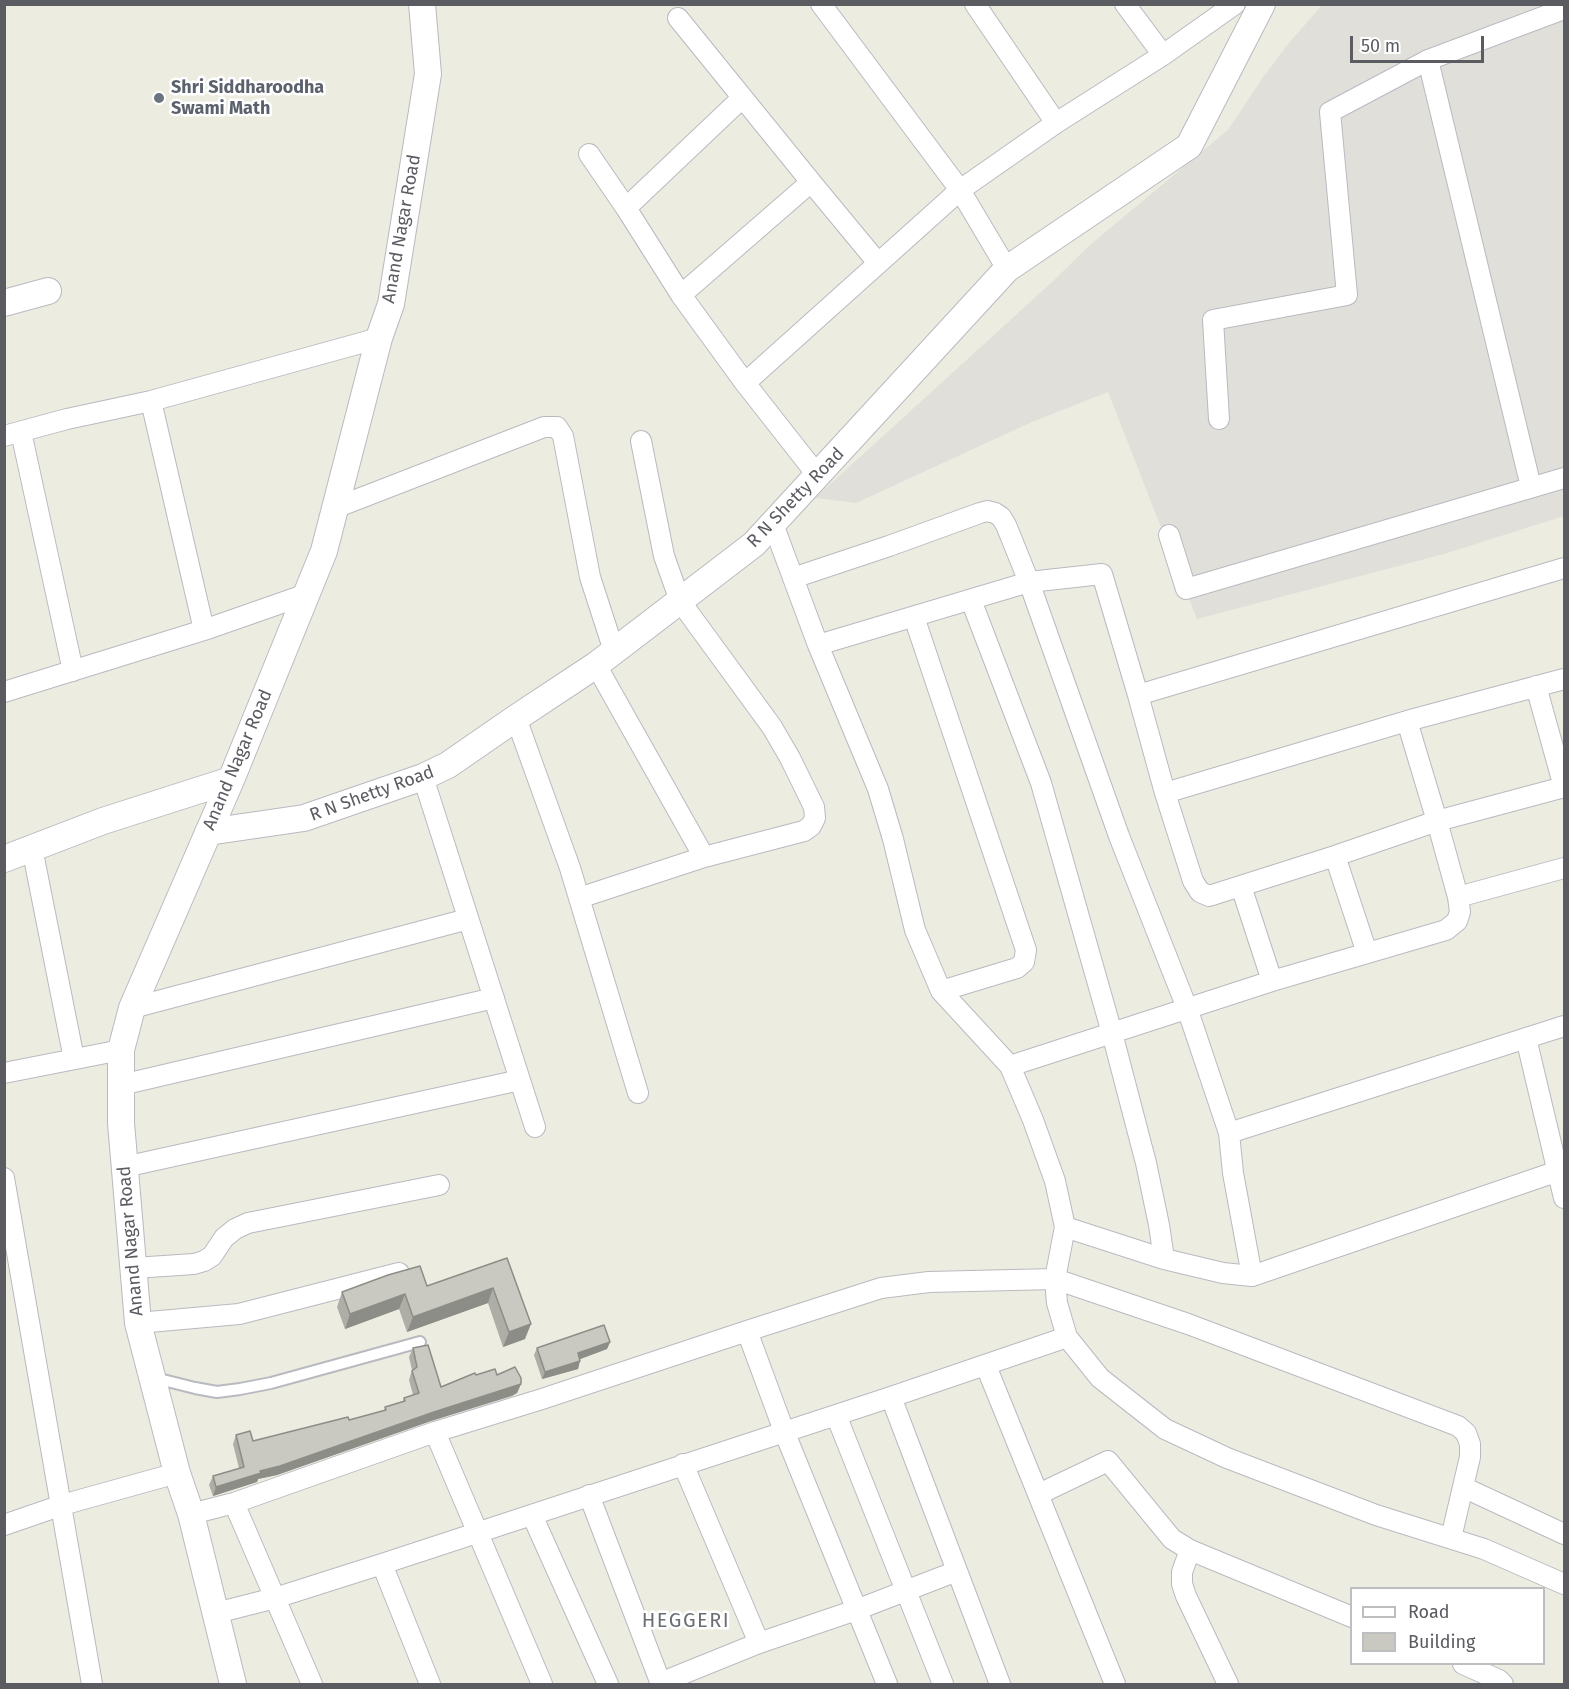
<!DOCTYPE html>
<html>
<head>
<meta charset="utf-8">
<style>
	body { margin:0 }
	#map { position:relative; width:1569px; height:1689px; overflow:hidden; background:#edece1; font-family:"Fira Sans",sans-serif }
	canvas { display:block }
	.frame { position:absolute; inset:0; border:6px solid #5a5c62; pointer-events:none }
	.legend { position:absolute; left:1350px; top:1587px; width:195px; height:78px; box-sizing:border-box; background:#fff; border:2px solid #bdbec0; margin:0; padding:8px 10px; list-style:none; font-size:18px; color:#5a5c62 }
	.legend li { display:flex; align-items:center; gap:12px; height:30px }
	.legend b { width:30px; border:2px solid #bdbec0 }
	.scale { position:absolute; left:1350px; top:36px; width:134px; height:27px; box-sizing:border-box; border:3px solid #5a5c62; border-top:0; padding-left:8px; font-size:18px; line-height:21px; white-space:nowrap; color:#5a5c62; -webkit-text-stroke:4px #fff; paint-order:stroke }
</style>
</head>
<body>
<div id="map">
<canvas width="1569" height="1689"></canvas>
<div class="frame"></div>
<ul class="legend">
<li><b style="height:8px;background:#fff"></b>Road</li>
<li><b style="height:16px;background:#cac9c1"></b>Building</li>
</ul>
<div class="scale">50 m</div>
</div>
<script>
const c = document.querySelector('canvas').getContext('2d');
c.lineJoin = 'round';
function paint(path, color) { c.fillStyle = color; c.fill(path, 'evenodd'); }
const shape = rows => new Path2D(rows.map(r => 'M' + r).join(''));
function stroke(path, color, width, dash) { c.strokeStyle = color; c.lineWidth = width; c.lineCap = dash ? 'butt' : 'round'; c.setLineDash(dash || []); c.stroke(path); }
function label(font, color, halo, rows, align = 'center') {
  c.font = font + ' "Fira Sans",sans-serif'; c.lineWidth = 5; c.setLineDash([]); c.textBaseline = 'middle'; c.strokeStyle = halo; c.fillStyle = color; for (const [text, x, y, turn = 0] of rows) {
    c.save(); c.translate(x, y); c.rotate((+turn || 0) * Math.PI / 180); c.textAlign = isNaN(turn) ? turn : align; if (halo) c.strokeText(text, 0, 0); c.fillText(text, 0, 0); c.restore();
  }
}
const industrial = shape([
	[1322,5,1564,5,1564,516,1444,554,1197,619,1108,392,1032,422,856,503,815,498,1051,283,1091,244,1228,130,1263,77,1289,43]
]);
const service = shape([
	[155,1378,195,1388,217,1392,240,1389,271,1383,420,1342]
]);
const minor = shape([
	[821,4,960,190,1007,269],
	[975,4,1056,123],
	[1125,4,1163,55],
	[678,18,811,182,681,295],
	[1428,60,1531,487],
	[589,154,626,208,681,295,745,383,818,476],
	[811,182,878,263],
	[626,208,742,98],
	[745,383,960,190,1056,123,1163,55,1235,4],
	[151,401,204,630],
	[1219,419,1213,320,1347,295,1330,112,1428,60,1564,9],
	[21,432,73,671],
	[4,436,67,419,151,401,379,338],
	[335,508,544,427,557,427,563,436,590,577,614,651],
	[773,524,818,645,1029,582,1119,836,1187,1008,1229,1133,1233,1173,1252,1276],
	[1169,535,1186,589,1564,478],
	[793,578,889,546,980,513,987,511,995,513,1001,517,1006,525,1029,582,1102,574,1138,695,1564,568],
	[971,600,1041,783,1112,1033,1146,1163,1159,1225,1164,1259],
	[914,617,1026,950,1024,962,1017,968,941,991],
	[818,645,878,789,893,839,915,930,941,991,1010,1066,1033,1120,1055,1181,1065,1227,1055,1279,1057,1303,1067,1337,1100,1378,1165,1429,1227,1458,1376,1515,1484,1549,1564,1584],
	[596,665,704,857],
	[1536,686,1564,787],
	[4,692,204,630,307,594],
	[1138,695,1165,793,1193,881,1200,892,1209,896,1335,856,1437,821,1564,787],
	[516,718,570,868,638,1093],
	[423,777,535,1127],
	[1165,793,1407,721,1564,679],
	[32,848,74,1059],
	[1335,856,1367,953],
	[1241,886,1272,981],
	[1458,897,1564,868],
	[579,898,704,857,804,831,811,826,815,818,814,807,790,758,772,727,680,601,664,556,641,441],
	[132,1008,468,919],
	[1526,1038,1564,1198],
	[1010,1066,1272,981,1446,930,1457,921,1460,912,1458,897,1437,821,1407,721],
	[4,1073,121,1050],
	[121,1085,494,998],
	[1229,1133,1564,1026],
	[124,1167,520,1080],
	[4,1178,92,1684],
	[1065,1227,1164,1259,1223,1273,1252,1276,1564,1169],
	[134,1268,194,1264,204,1261,212,1256,224,1238,235,1229,248,1223,439,1185],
	[138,1323,239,1314,399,1273],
	[747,1331,784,1431,887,1684],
	[986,1366,1115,1684],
	[891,1397,1000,1684],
	[836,1415,943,1684],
	[435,1432,542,1684],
	[1463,1487,1564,1534],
	[1039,1494,1108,1461,1172,1539,1190,1550,1352,1617],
	[589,1495,661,1684],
	[234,1503,435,1432,542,1399,747,1331,881,1288,929,1282,1055,1279,1188,1324,1458,1426,1466,1433,1470,1444,1470,1457,1451,1538],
	[191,1514,234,1503,312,1684],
	[532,1515,608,1684],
	[4,1525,62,1505,177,1473],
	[1190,1550,1182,1572,1182,1584,1186,1596,1228,1684],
	[382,1564,430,1684],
	[216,1613,275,1598,382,1564,891,1397,1067,1337],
	[759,1643,856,1610,957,1571],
	[1463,1664,1499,1680,1503,1684],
	[660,1683,759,1643,683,1464]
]);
const tertiary = shape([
	[4,303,48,291],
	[208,832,304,818,423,777,448,765,516,718,596,665,754,544,1007,269,1189,146,1262,4],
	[4,859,103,821,231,780],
	[233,1684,191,1514,177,1473,138,1323,121,1123,121,1050,132,1008,231,780,324,551,379,338,391,304,428,74,422,4]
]);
const wall = shape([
	[507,1258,525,1339,503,1347,488,1303,407,1332,399,1309,345,1329,337,1307,342,1292,427,1286],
	[610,1342,607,1349,580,1359,578,1369,542,1379,534,1355,537,1348],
	[413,1348,441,1387,476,1375,497,1375,521,1384,517,1393,431,1421,277,1475,258,1479,257,1482,213,1496,209,1485,213,1476,239,1468,233,1444,236,1435,253,1441,349,1420,384,1411,385,1407,403,1401,404,1398,413,1395,409,1380,412,1370,409,1357]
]);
const shadedWall = shape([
	[493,1288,488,1303,407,1332,413,1317],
	[405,1294,399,1309,345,1329,350,1314],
	[531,1324,525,1339,503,1347,509,1332],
	[610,1342,607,1349,575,1361,578,1353],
	[580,1361,578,1369,542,1379,545,1372],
	[521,1384,517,1393,512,1396,431,1421,277,1475,258,1479,257,1482,213,1496,216,1487,260,1471,434,1412]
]);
const building = shape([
	[507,1258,531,1324,509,1332,493,1288,413,1317,405,1294,350,1314,342,1292,388,1275,420,1266,427,1286,507,1258],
	[604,1325,610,1342,578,1353,580,1361,545,1372,537,1348,604,1325],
	[428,1345,441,1387,475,1373,476,1375,495,1369,497,1375,515,1367,521,1378,521,1384,434,1412,280,1466,260,1471,261,1473,216,1487,213,1476,244,1467,236,1435,250,1431,253,1441,348,1417,349,1420,386,1410,385,1407,405,1401,404,1398,419,1393,412,1371,417,1367,413,1348,428,1345]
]);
const markers = [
	[159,98,6,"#6b7280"]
];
const worshipNames = [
	["Shri Siddharoodha",171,88],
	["Swami Math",171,109]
];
const streetNames = [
	["Anand Nagar Road",402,229,-80],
	["R N Shetty Road",796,498,-46],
	["Anand Nagar Road",238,760,-67],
	["R N Shetty Road",372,794,-20],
	["Anand Nagar Road",131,1241,-95]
];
const neighbourhoodNames = [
	["HEGGERI",686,1621]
];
paint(industrial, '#e0dfd9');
stroke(service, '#b9bac0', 14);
stroke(minor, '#b9bac0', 22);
stroke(tertiary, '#b9bac0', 28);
stroke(service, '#fff', 10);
stroke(minor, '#fff', 20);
stroke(tertiary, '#fff', 26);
paint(wall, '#aeada6');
paint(shadedWall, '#8d8d87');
paint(building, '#cac9c1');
stroke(building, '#8d8d87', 1.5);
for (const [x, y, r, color] of markers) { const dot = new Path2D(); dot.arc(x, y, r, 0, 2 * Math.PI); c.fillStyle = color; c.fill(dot); stroke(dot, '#fff', 2); }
label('bold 18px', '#5b616d', '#fff', worshipNames, 'left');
label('18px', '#5a5c62', '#fff', streetNames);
c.letterSpacing = '1.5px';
label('20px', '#6b6e74', '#fff', neighbourhoodNames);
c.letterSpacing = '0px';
</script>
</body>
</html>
